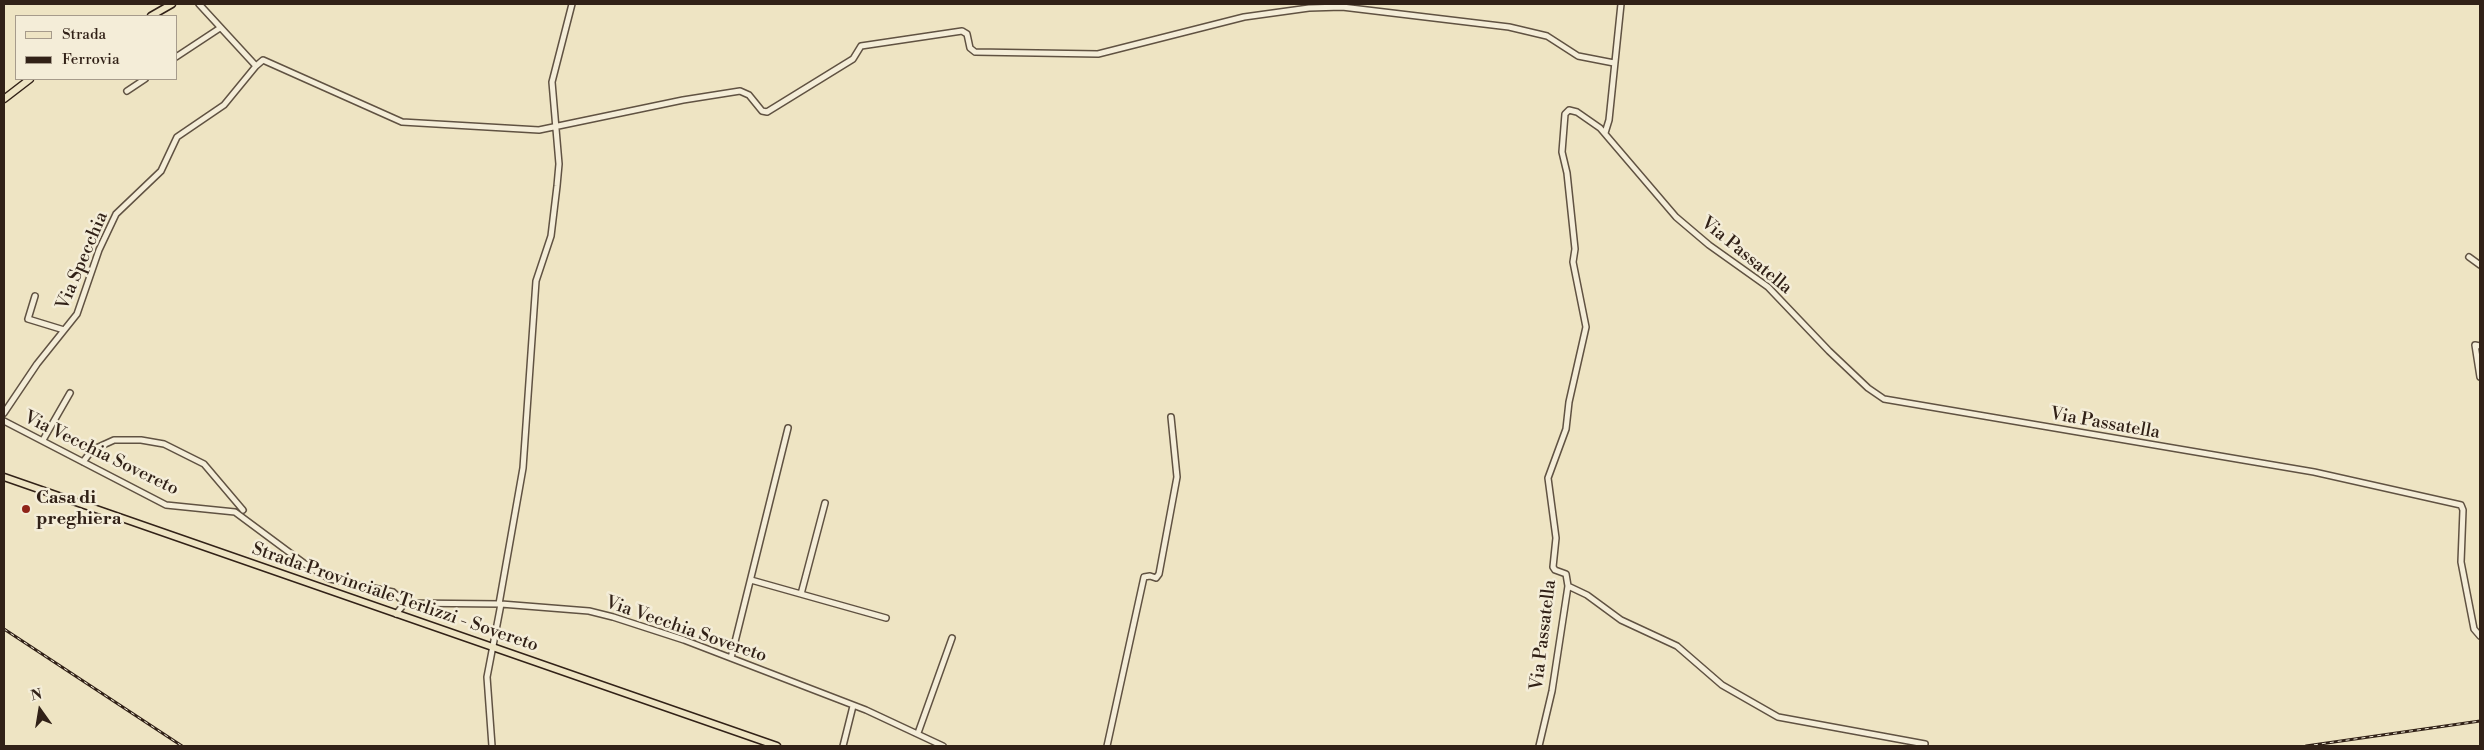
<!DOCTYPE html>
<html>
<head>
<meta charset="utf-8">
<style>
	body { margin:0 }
	#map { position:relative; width:2484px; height:750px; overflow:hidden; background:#eee4c3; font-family:"Libre Bodoni",serif }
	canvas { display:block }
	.frame { position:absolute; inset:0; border:5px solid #312117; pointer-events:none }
	.legend { position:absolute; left:15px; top:15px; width:162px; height:65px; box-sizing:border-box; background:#f4edd8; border:1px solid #a69b8b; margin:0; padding:6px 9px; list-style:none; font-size:15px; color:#312117 }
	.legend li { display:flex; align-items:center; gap:10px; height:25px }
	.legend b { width:25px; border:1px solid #a69b8b }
	.north { position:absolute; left:15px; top:685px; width:50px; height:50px; -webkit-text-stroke:4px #f4edd8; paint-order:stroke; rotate:347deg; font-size:14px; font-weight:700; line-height:20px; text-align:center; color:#312117 }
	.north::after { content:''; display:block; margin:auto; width:18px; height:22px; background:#312117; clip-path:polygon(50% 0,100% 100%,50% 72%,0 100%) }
</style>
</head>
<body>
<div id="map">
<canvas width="2484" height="750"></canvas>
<div class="frame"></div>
<ul class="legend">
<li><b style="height:6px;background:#eee4c3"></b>Strada</li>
<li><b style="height:6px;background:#312117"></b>Ferrovia</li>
</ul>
<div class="north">N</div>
</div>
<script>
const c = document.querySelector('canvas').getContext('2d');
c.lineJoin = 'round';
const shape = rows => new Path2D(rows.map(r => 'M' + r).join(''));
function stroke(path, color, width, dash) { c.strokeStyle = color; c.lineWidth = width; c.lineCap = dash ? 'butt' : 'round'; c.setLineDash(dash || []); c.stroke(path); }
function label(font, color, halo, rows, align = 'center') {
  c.font = font + ' "Libre Bodoni",serif'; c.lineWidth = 5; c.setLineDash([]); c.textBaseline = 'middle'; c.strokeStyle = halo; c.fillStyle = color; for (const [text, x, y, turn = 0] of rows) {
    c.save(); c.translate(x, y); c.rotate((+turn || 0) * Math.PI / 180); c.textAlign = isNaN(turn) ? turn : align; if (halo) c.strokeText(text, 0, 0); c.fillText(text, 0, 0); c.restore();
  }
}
const minor = shape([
	[199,4,256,66,263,60,402,122,539,130,683,100,740,91,749,95,762,111,767,112,853,59,861,46,962,31,967,34,970,48,975,52,1098,54,1244,17,1309,8,1342,7,1509,27,1547,36,1578,56,1614,63],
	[176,57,220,28],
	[127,91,145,79],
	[1605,133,1609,120,1621,4],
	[2469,257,2480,265],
	[35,296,28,319,64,330],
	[2480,346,2475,345,2480,377],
	[4,413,37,364,77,314,99,250,116,214,161,171,177,137,224,105,256,66],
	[4,421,166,505,235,512,305,564,330,579,393,592,405,603,501,604,589,611,613,617,684,640,866,710,943,746],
	[43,440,70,393],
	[83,462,92,450,114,440,141,440,164,444,204,464,243,510],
	[751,580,886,618],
	[1568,586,1587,595,1621,620,1677,646,1722,685,1778,717,1925,744],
	[801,594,825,503],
	[499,604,523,468,536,281,551,236,557,186,559,164,552,82,572,4],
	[396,614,405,603],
	[731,658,788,428],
	[918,733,952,638],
	[492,746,487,677,501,604],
	[843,746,853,706],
	[1107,746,1144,577,1150,576,1156,578,1159,574,1177,477,1171,417],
	[1539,746,1552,691,1568,586,1566,574,1555,570,1553,567,1556,538,1548,478,1566,429,1569,402,1586,327,1573,262,1575,249,1567,173,1562,152,1565,114,1569,110,1577,112,1600,128,1676,217,1709,245,1768,287,1829,351,1868,388,1884,399,2314,472,2461,505,2463,510,2461,562,2474,629,2480,636]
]);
const major = shape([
	[151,16,172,4],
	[4,99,30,79],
	[4,477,777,746]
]);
const rail = shape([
	[4,629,182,746],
	[2306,746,2480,721]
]);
const markers = [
	[26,509,5,"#8f2418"]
];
const streetNames = [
	["Via Passatella",1746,256,39],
	["Via Specchia",83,261,-67],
	["Via Passatella",2105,424,10],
	["Via Vecchia Sovereto",101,454,26],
	["Strada Provinciale Terlizzi - Sovereto",395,598,19],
	["Via Vecchia Sovereto",686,630,19],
	["Via Passatella",1544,635,-83]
];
const poiNames = [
	["Casa di",36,499],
	["preghiera",36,520]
];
stroke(minor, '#605242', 8);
stroke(major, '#312117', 9);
stroke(minor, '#f4edd8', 5);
stroke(major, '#eee4c3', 6);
stroke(rail, '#312117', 3);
stroke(rail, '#f4edd8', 1, [4]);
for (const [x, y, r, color] of markers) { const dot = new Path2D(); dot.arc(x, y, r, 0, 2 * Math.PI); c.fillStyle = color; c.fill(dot); stroke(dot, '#f4edd8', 2); }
label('18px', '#312117', '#f4edd8', streetNames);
label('bold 18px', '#312117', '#f4edd8', poiNames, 'left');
</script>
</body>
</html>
